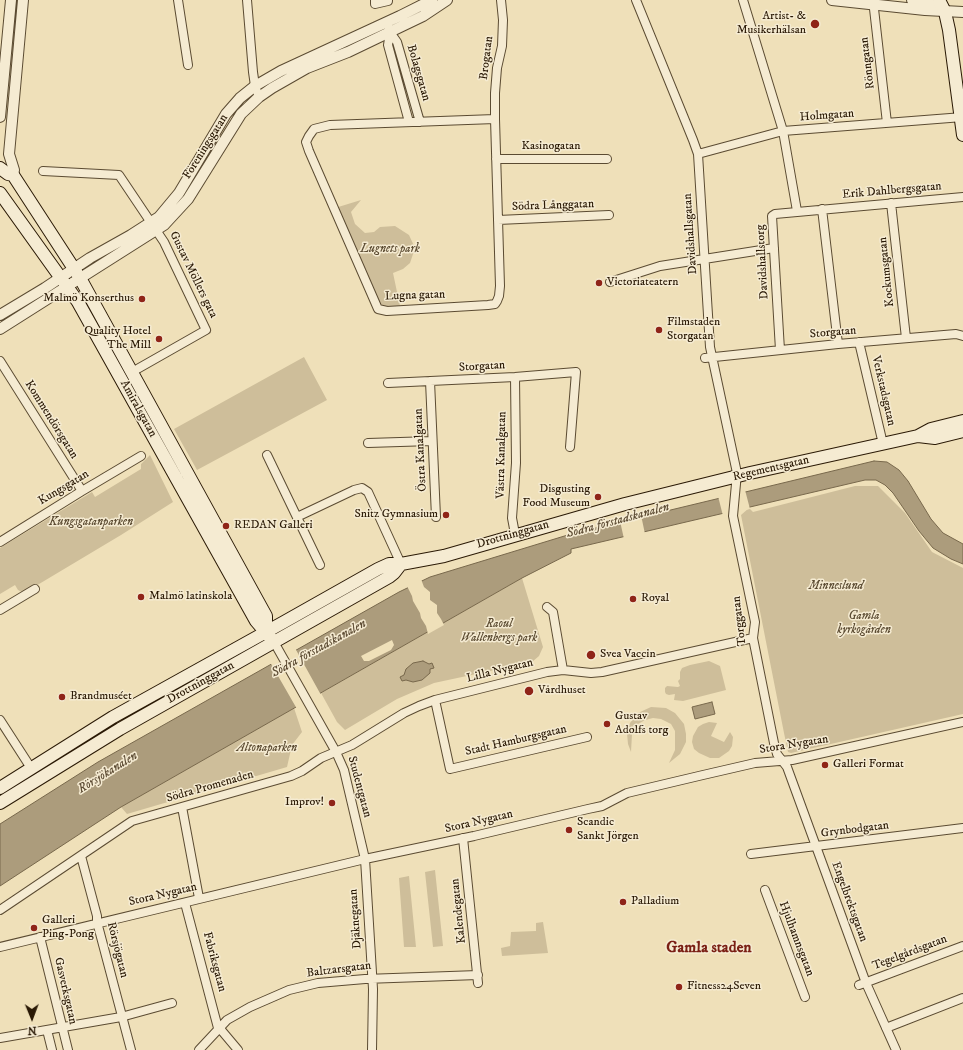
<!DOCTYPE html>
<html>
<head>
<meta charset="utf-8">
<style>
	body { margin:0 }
	#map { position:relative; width:963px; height:1050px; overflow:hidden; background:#efe0b9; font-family:"IM FELL DW Pica",serif }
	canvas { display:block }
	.north { position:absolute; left:12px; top:998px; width:40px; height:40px; -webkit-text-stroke:3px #f5ebd2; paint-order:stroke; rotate:179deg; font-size:11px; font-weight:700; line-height:16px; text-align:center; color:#2a1905 }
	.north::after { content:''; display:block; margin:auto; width:14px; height:18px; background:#2a1905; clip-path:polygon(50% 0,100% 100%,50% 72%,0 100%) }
</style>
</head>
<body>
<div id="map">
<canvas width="963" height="1050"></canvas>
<div class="north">N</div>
</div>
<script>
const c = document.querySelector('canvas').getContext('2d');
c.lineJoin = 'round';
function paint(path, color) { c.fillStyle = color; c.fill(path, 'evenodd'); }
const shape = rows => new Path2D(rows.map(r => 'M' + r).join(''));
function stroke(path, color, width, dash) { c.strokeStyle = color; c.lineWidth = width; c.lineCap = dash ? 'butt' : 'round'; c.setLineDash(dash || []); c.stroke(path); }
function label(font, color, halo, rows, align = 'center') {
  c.font = font + ' "IM FELL DW Pica",serif'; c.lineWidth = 3; c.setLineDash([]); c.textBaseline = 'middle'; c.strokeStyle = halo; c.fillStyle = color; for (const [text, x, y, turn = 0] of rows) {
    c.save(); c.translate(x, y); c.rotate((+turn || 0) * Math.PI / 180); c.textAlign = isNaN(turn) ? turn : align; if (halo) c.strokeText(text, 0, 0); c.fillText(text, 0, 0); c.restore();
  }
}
const green = shape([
	[361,200,351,212,355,224,365,233,374,232,380,227,395,226,409,235,415,248,410,263,403,269,393,273,400,306,380,307,335,208],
	[304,357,327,400,197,470,174,429],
	[150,455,173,502,121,535,24,593,18,590,15,585,0,594,0,548,92,492,95,497,141,469,141,464],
	[855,486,878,486,905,513,932,552,963,568,963,714,791,753,788,752,784,733,741,515,749,508,753,512],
	[522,578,543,647,539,656,532,662,434,683,397,699,345,730,337,722,321,693],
	[709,661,720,666,726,690,683,701,674,700,675,694,669,695,666,694,665,692,665,688,667,686,678,687,680,686,678,681,680,679,680,672,682,668,690,665],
	[651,707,666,708,675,713,684,724,686,734,686,742,680,754,669,763,675,750,675,731,671,724,661,719,653,718,645,720,638,724,635,728,632,734,631,752,628,744,627,733,630,723,638,713],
	[294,708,302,732,292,745,287,767,127,814,121,807],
	[709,722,717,723,711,736,724,742,730,732,733,737,732,746,729,751,719,758,710,758,699,753,694,749,692,742,693,736,698,727,703,724],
	[435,870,443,946,433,947,425,872],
	[409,876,416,947,404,947,399,878],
	[543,922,548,953,502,956,501,948,510,946,511,932,536,931,536,923]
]);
const water = shape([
	[874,461,887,462,899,470,908,481,931,519,943,533,963,544,963,564,951,559,933,548,919,531,893,493,885,485,876,480,865,480,571,549,571,553,522,578,121,807,0,886,0,824,98,762,399,592,430,577,571,534,874,461],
	[423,661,429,664,432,663,434,668,430,669,430,673,422,680,413,682,406,680,402,681,400,677,404,675,406,669,413,663,423,661],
	[712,702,715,714,695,719,692,707,712,702]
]);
const pier = shape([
	[745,490,750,509,723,516,718,496],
	[641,515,645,534,624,539,620,521],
	[421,579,424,587,430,592,430,600,437,605,437,613,441,619,444,625,428,634,426,626,421,618,420,613,413,601,412,596,407,586],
	[392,640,394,645,391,650,369,661,364,661,361,656],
	[295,648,321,695,297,709,270,662]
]);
const minor = shape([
	[178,0,188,65],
	[247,0,253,72,255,86,259,97],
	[375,0,375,4,388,1,388,0],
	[636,0,693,140,698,154,710,347,737,473,733,516,755,622,753,638,774,743,777,754,787,767,866,983,896,1050],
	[743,0,783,131,797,211],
	[873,0,887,123],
	[388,26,390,32,397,42,420,122],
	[390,32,388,45,409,122],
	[495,119,500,286,499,296,497,301,495,304,488,305,387,311,378,309,309,151,306,142,309,136,314,129,330,125,495,119],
	[495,119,495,93,497,68,502,46,503,20,501,0],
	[698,154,783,131,963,117],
	[496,159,607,159],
	[43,171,119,175,164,242,206,330,132,372],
	[891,203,906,338],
	[822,209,838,344],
	[498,220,609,215],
	[610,282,660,266,774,248],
	[859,342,883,444],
	[780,350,772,216,775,214,963,197],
	[705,358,838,344,956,334,963,336],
	[0,361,82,491],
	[515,377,516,463,512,518,515,534],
	[430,381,436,517],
	[388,383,515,377,576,372,570,447],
	[368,443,432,441],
	[267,455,320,565],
	[297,517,354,490,362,488,368,492,401,564],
	[0,542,82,491,141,456],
	[547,607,553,612,563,670],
	[0,610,35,589],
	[274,642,336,752,344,770,365,859,373,989,372,1050],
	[435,700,450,769,587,737],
	[0,720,31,768],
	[182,807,199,898],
	[463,838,478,983],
	[751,854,963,828],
	[81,856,97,916,97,922,131,1050],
	[765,890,805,997],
	[185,903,218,1028,222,1031,238,1050],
	[0,910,132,821,291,776,302,771,321,758,352,745,404,713,419,706,435,700,547,672,563,670,591,673,602,672,753,638],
	[40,937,68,1050],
	[0,947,365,859,474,836,588,809,602,806,627,793,703,775,755,763,792,760,963,722],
	[859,985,963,946],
	[886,1028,963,998],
	[47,1030,52,1050],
	[0,1038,121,1017,172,1003],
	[199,1050,227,1020,250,1007,289,990,318,983,365,979,478,975]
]);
const tertiary = shape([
	[832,0,925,10,963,12],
	[912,0,924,1,940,9],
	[0,117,11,0],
	[13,175,14,170,9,154,23,0],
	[0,315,45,288,90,258,131,235,159,217,179,193,226,114,240,98,255,86,281,71,400,16,432,0],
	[0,329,164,225,188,199,241,114,259,97,272,88,307,68,348,52,423,16,447,0]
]);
const secondary = shape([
	[939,0,945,12,949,30,963,135],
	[0,168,8,174,13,175,80,278,266,616,266,632],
	[0,193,78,302,256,621,274,642],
	[918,436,935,438,963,431],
	[0,788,113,717,284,622,378,569,389,564,401,564,444,556,625,504,750,473,918,436,931,429,963,421],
	[0,803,120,729,389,577,394,573,401,564]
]);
const markers = [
	[815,24,5,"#8f2418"],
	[599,283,4,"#8f2418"],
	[142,299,4,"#8f2418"],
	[659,330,4,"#8f2418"],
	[159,339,4,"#8f2418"],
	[598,497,4,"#8f2418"],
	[446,515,4,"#8f2418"],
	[226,526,4,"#8f2418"],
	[141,597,4,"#8f2418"],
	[633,599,4,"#8f2418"],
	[591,655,5,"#8f2418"],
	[529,691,5,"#8f2418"],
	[62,697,4,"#8f2418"],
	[607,724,4,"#8f2418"],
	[825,765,4,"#8f2418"],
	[332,803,4,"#8f2418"],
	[569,830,4,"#8f2418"],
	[623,902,4,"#8f2418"],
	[34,928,4,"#8f2418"],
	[679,987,4,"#8f2418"]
];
const poiNames = [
	["Artist- &",806,17,"right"],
	["Musikerhälsan",806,31,"right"],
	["Victoriateatern",607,283],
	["Malmö Konserthus",134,299,"right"],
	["Filmstaden",667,323],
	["Storgatan",667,337],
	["Quality Hotel",151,332,"right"],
	["The Mill",151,346,"right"],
	["Disgusting",590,490,"right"],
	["Food Museum",590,504,"right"],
	["Snitz Gymnasium",438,515,"right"],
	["REDAN Galleri",234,526],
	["Malmö latinskola",149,597],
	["Royal",641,599],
	["Svea Vaccin",600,655],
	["Vårdhuset",538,691],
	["Brandmuséet",70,697],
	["Gustav",615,717],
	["Adolfs torg",615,731],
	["Galleri Format",833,765],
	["Improv!",324,803,"right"],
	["Scandic",577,823],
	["Sankt Jörgen",577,837],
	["Palladium",631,902],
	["Galleri",42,921],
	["Ping-Pong",42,935],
	["Fitness24Seven",687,987]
];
const streetNames = [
	["Brogatan",487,58,-83],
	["Rönngatan",868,63,-97],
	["Bolagsgatan",418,73,74],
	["Holmgatan",827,116,-4],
	["Föreningsgatan",206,147,-58],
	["Kasinogatan",551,147],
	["Erik Dahlbergsgatan",892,191,-5],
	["Södra Långgatan",553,206,-2],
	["Davidshallsgatan",691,234,-94],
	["Davidshallstorg",763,262,-93],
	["Kockumsgatan",887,272,-96],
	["Gustav Möllers gata",193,275,64],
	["Lugna gatan",415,296,-2],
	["Storgatan",833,333,-5],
	["Storgatan",482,367,-3],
	["Verkstadsgatan",883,391,77],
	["Amiralsgatan",138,409,61],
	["Kommendörsgatan",51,420,58],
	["Östra Kanalgatan",421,450,-93],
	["Västra Kanalgatan",502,455,-89],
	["Regementsgatan",771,469,-13],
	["Kungsgatan",64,488,-31],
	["Drottninggatan",513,535,-16],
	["Torggatan",740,621,-97],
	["Lilla Nygatan",500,671,-14],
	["Drottninggatan",201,683,-29],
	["Stadt Hamburgsgatan",516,741,-13],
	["Stora Nygatan",794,745,-9],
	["Södra Promenaden",210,787,-16],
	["Studentgatan",359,787,75],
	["Stora Nygatan",479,822,-13],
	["Grynbodgatan",855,830,-7],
	["Stora Nygatan",163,895,-13],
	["Engelbrektsgatan",849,902,70],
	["Kalendegatan",459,911,-96],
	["Djäknegatan",356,919,-94],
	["Hjulhamnsgatan",796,939,69],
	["Rörsjögatan",117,950,76],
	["Tegelgårdsgatan",910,953,-21],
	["Fabriksgatan",214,962,75],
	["Baltzarsgatan",339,970,-7],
	["Gasverksgatan",65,991,77]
];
const parkNames = [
	["Lugnets park",390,250],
	["Kungsgatanparken",91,523],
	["Minneslund",836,587],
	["Gamla",864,617],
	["kyrkogården",864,631],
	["Raoul",499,625],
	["Wallenbergs park",499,639],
	["Altonaparken",267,749]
];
const waterNames = [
	["Södra förstadskanalen",618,521,-15],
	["Södra förstadskanalen",319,649,-29],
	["Rörsjökanalen",108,773,-32]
];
const districtNames = [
	["Gamla staden",709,949]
];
paint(green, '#cebe9a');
paint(water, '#ac9c7c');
stroke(water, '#78684c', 1);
paint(pier, '#efe0b9');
stroke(minor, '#5b4b32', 10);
stroke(tertiary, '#5b4b32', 12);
stroke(secondary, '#2a1905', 14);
stroke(minor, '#f5ebd2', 8);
stroke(tertiary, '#f5ebd2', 10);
stroke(secondary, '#f5ebd2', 12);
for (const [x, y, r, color] of markers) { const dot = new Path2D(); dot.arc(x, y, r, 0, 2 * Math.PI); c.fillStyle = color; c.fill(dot); stroke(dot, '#f5ebd2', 1.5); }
label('12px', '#2a1905', '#f5ebd2', poiNames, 'left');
label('12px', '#2a1905', '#f5ebd2', streetNames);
label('italic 12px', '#5b4b32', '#f5ebd2', parkNames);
label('italic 13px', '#5e4d35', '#f5ebd2', waterNames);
label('bold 16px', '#7a1f14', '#f5ebd2', districtNames);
</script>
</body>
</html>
